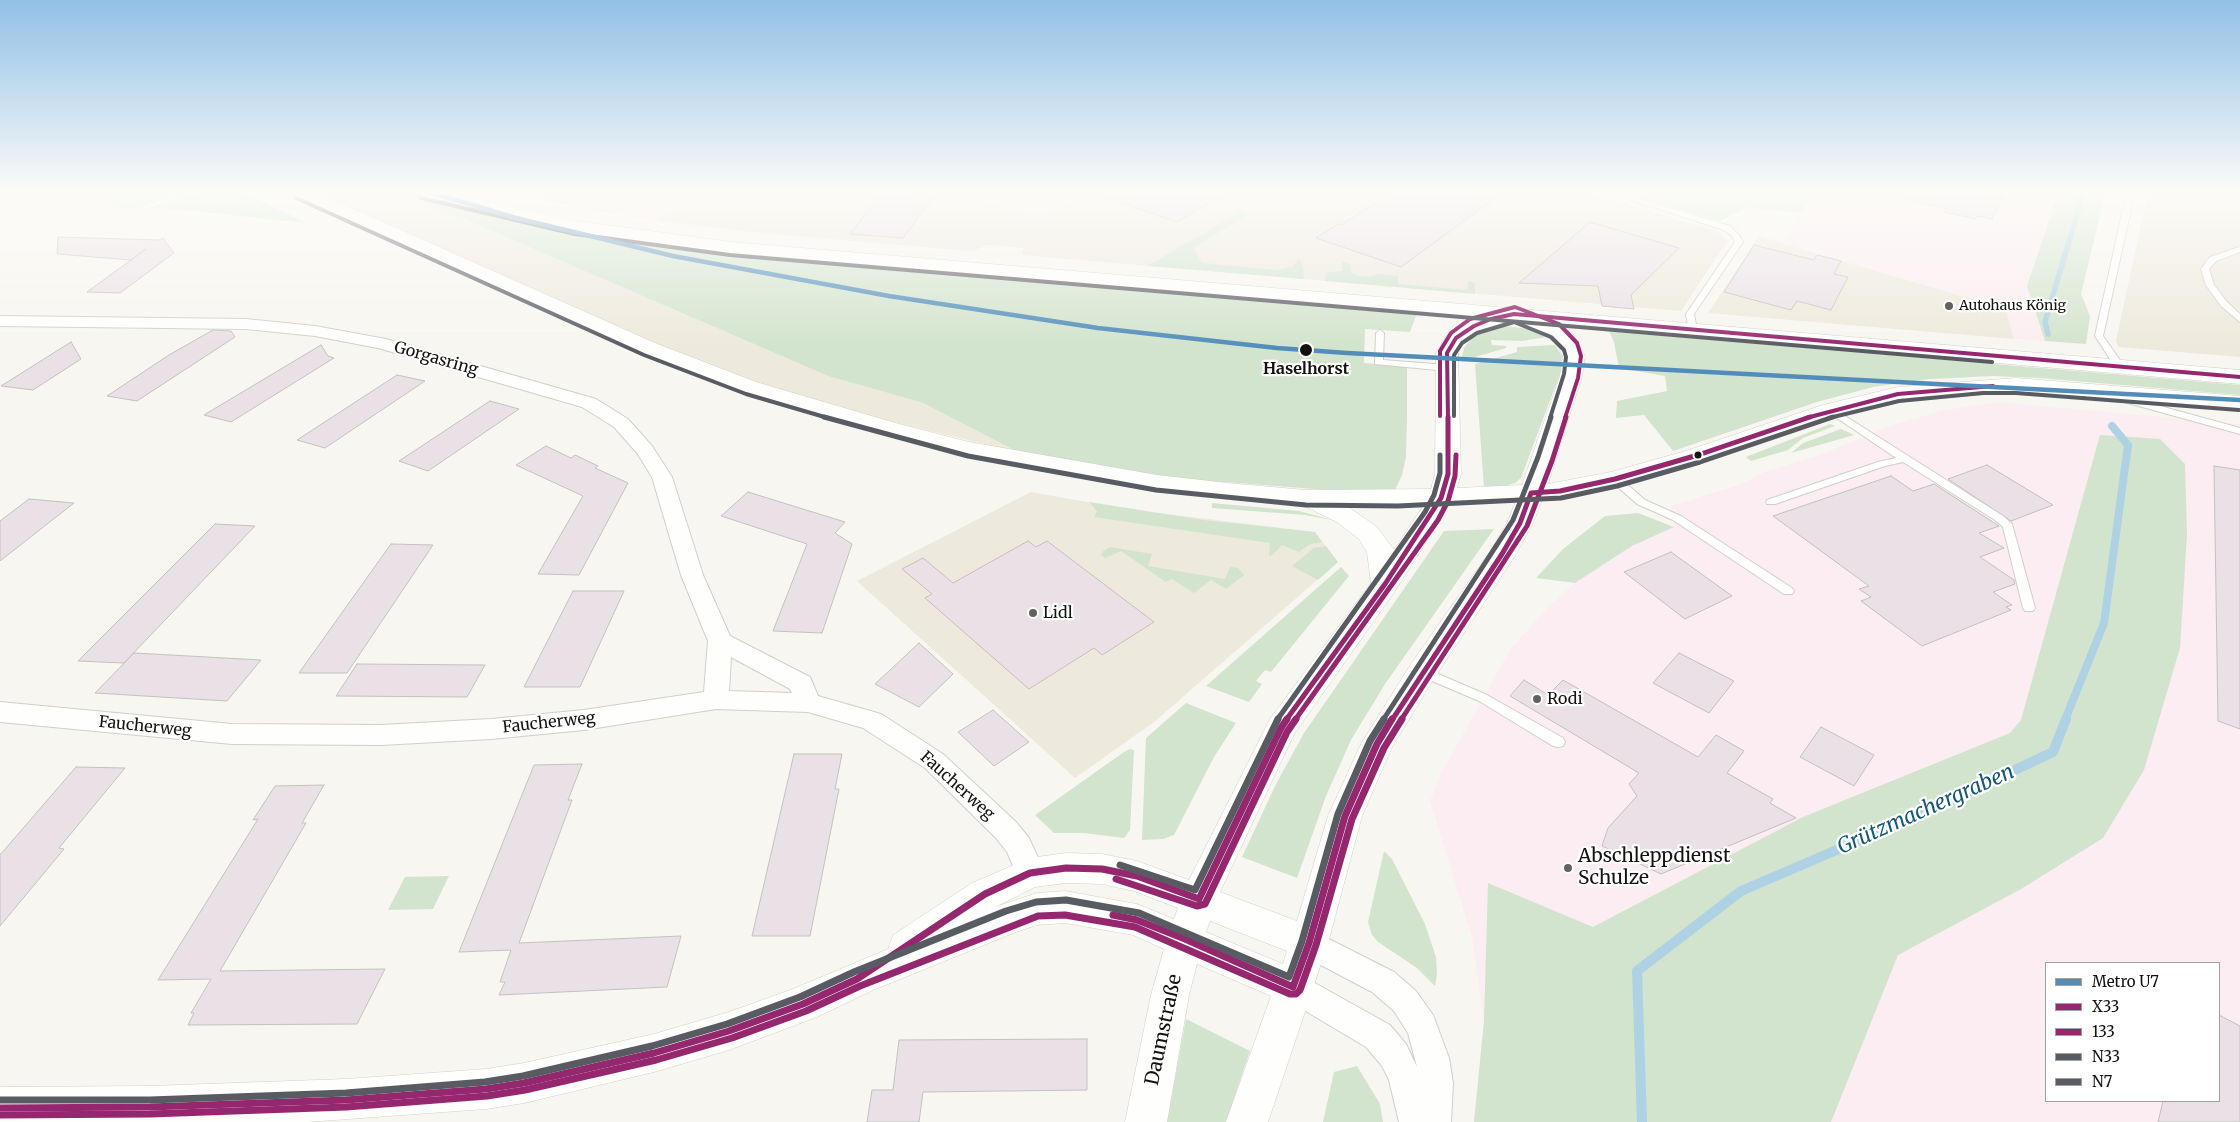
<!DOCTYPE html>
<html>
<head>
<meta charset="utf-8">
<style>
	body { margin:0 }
	#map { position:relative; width:2240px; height:1122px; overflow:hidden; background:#f8f6f0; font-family:Merriweather,serif }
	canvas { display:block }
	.legend { position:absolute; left:2045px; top:962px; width:175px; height:140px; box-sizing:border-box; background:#fff; border:1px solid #a1a19f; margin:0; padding:6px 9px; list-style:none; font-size:15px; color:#151310 }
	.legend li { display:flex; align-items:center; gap:10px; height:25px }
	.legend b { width:25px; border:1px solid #a1a19f }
</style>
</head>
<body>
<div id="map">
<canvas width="2240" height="1122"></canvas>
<ul class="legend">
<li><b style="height:6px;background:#528dba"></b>Metro U7</li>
<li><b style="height:6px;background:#95276e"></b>X33</li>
<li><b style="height:6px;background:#95276e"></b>133</li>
<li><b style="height:6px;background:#595b62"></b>N33</li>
<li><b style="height:6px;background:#595b62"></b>N7</li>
</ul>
</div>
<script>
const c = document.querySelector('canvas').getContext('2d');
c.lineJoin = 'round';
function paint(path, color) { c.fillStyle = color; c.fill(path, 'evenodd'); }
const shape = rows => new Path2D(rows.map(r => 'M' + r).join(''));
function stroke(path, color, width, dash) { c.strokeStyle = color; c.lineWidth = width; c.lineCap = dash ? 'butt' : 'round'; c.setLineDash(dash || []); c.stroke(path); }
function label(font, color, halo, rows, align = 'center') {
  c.font = font + ' Merriweather,serif'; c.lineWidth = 4.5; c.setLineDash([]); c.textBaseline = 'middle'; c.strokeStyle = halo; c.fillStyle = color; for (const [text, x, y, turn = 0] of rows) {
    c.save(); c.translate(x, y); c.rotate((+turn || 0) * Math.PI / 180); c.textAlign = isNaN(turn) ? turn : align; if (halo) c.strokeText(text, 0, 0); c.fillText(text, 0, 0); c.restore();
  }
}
const built = shape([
	[0,191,191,191,138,208,0,208],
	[312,191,406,191,422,196,417,198,828,376,923,403,1018,452,843,410,728,373,619,329],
	[497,191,651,191,614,214],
	[698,191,947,191,1041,216,1089,191,1586,191,1716,231,1728,240,1681,311,1021,255,1024,248,986,245,974,251,969,251,761,233,658,221,659,218],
	[2148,191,2240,191,2240,357,2118,347,2116,341],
	[1759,236,2006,309,2014,339,1708,313],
	[1031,492,1126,509,1315,532,1338,562,1154,722,1075,778,857,581]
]);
const industrial = shape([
	[651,191,698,191,659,218,658,221,614,214],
	[947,191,1089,191,1041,216],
	[1817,191,2059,191,2027,286,2045,341,2014,339,2005,309,1781,243],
	[1997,402,2240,424,2240,1122,1474,1122,1484,1021,1472,937,1430,801,1442,772,1510,650,1548,607,1575,583,1632,546,1673,527,1671,506,1742,484,1762,473,1822,454,1893,425,1941,411],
	[2046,963,2219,963,2219,1101,2046,1101]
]);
const green = shape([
	[88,191,191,191,138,208,122,208],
	[199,191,240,191,307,223,175,209,148,208],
	[1627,191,1817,191,1801,213,1747,207,1720,221,1625,193],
	[2059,191,2106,191,2081,294,2090,316,2086,344,2045,341,2027,286],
	[422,196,551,226,1417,313,1410,332,1365,329,1364,363,1407,367,1407,418,1406,457,1402,475,1394,492,1341,491,1185,479,1110,469,1018,452,923,403,828,376,416,198],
	[1241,211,1249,214,1193,248,1202,263,1277,270,1292,267,1299,259,1303,266,1304,279,1147,266],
	[1342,262,1350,264,1351,272,1358,276,1368,277,1379,274,1398,276,1398,284,1467,290,1469,281,1473,282,1475,284,1475,294,1325,281,1326,273,1342,271],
	[1506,326,1529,329,1547,337,1522,341,1491,340,1492,345,1506,346,1506,348,1461,361,1464,348,1472,338,1489,329],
	[1609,331,2240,385,2240,395,2039,378,1993,376,1930,379,1873,387,1817,402,1673,451,1644,415,1616,418,1617,401,1667,391,1665,376,1619,368,1614,342],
	[1555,345,1562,356,1561,371,1521,478,1515,483,1502,487,1484,488,1475,364,1517,352,1517,347],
	[1830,424,1835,426,1803,438,1788,450,1751,461,1746,457],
	[1841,429,1854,435,1791,453,1803,443],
	[2100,435,2160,439,2185,464,2187,535,2180,648,2144,770,2103,838,2021,889,1898,955,1831,1122,1474,1122,1484,1021,1488,883,1593,927,1803,817,2010,733,2021,720],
	[1089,502,1203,520,1315,532,1322,542,1310,544,1299,552,1282,545,1271,556,1269,555,1270,543,1094,517,1097,511],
	[1212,503,1299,511,1333,520,1305,515,1212,508],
	[1638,513,1674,527,1632,546,1575,583,1536,578,1563,549,1605,516],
	[1494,529,1385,684,1351,740,1326,796,1297,878,1242,857,1276,784,1304,733,1444,531],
	[1326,546,1338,562,1318,580,1292,566,1314,548],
	[1110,547,1152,554,1148,566,1225,579,1230,567,1238,568,1244,575,1226,589,1211,580,1194,593,1172,579,1166,582,1121,551,1105,558,1101,555,1102,552],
	[1341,567,1349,576,1271,672,1265,670,1256,681,1262,684,1249,702,1206,686],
	[1186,703,1236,723,1214,757,1174,835,1163,839,1142,840,1146,738],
	[1130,749,1134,750,1130,830,1124,838,1084,833,1054,833,1035,815,1124,752],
	[1384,851,1392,859,1425,924,1436,957,1437,974,1435,986,1417,968,1378,942,1372,935,1368,922],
	[449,876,433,909,388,910,405,877],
	[1186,1019,1250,1051,1226,1122,1167,1122],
	[1357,1066,1380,1104,1383,1122,1323,1122,1334,1072]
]);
const streamFar2 = shape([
	[2048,334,2045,322,2084,191]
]);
const streamFar1 = shape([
	[2065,720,2104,623,2128,445,2112,426]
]);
const stream = shape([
	[1642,1122,1637,971,1741,891,1930,810,2053,752,2066,719]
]);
const building = shape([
	[883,191,935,194,903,238,850,234,883,191],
	[1097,191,1230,191,1177,222,1096,194,1097,191],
	[1409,191,1505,191,1401,267,1316,238,1338,224,1341,225,1375,203,1387,206,1409,191],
	[1908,191,2005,191,1992,219,1977,216,1975,219,1945,212,1947,209,1907,199,1908,191],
	[1590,222,1679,248,1631,295,1634,309,1602,306,1598,286,1519,283,1590,222],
	[58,237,159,240,163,238,174,253,120,293,87,292,146,249,131,260,57,254,58,237],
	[1754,245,1814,260,1817,255,1841,261,1834,274,1848,277,1831,310,1797,301,1791,310,1724,292,1754,245],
	[213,330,231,331,235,337,137,401,107,396,169,355,213,330],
	[71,342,81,359,33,390,1,386,71,342],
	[321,345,328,356,334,358,231,422,204,415,321,345],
	[397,375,425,381,325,448,297,440,397,375],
	[490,401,519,409,428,471,399,461,490,401],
	[546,446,571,458,575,455,598,466,595,468,628,483,579,575,538,574,583,496,516,465,546,446],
	[1987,465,2053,505,2011,521,1948,479,1987,465],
	[2214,466,2240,470,2240,729,2218,721,2214,466],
	[1891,476,1913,491,1934,484,1999,526,1979,533,2004,548,1980,557,2014,580,2015,584,1993,592,2012,605,2006,607,2011,610,1922,646,1861,601,1871,597,1859,589,1869,586,1773,516,1891,476],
	[748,492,845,522,835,533,852,544,822,633,773,631,807,544,721,516,748,492],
	[29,499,74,503,0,561,0,521,29,499],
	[215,524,255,526,124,663,78,661,215,524],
	[1028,541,1036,547,1047,541,1154,622,1102,655,1094,648,1029,689,925,598,932,594,902,569,923,558,953,583,1028,541],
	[391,544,433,545,347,673,299,673,391,544],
	[1671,552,1732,596,1685,619,1624,572,1671,552],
	[573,591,624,591,580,687,524,687,573,591],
	[919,643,953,674,919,707,875,684,919,643],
	[134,653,261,660,227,701,95,693,134,653],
	[1679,653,1734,681,1709,713,1653,683,1679,653],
	[357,664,485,665,467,697,336,696,357,664],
	[1524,680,1548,695,1563,680,1698,757,1716,735,1744,751,1727,773,1773,799,1770,803,1796,818,1661,874,1602,846,1608,828,1637,796,1629,784,1639,773,1510,696,1524,680],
	[993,710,1029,742,994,766,958,732,993,710],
	[1821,727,1874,755,1854,786,1800,757,1821,727],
	[794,754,842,754,835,789,839,789,810,936,752,936,794,754],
	[582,764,568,800,572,800,519,943,681,936,667,987,499,995,505,982,500,982,511,950,459,952,534,765,582,764],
	[76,767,125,768,59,848,64,849,0,926,0,855,76,767],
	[324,785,302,823,306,823,220,971,385,969,357,1024,188,1025,194,1013,191,1013,211,979,158,980,258,819,253,820,275,786,324,785],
	[2219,1015,2240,1026,2240,1122,2158,1122,2163,1101,2219,1101,2219,1015],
	[1087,1039,1087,1090,923,1092,919,1122,867,1122,872,1090,893,1090,899,1040,1087,1039]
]);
const lane = shape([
	[1603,191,1614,191,1730,226,1739,235,1743,242,1694,314,1697,330,1696,332,1693,333,1689,330,1686,314,1735,242,1732,236,1724,230,1603,191],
	[2127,191,2135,191,2103,336,2124,366,2119,369,2116,368,2095,336,2127,191],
	[2240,247,2240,252,2216,261,2209,269,2214,285,2227,302,2240,314,2240,322,2221,306,2206,285,2201,269,2210,257,2240,247],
	[1380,330,1384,333,1383,360,1447,365,1452,368,1447,371,1375,364,1376,333,1380,330],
	[2120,395,2240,428,2240,434,2117,400,2115,398,2120,395],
	[1831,407,2003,516,2012,524,2035,608,2033,611,2025,611,2023,608,2003,527,1995,520,1903,462,1885,466,1775,504,1767,504,1766,502,1767,500,1878,462,1896,458,1828,412,1826,410,1831,407],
	[1615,476,1619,477,1645,500,1681,516,1792,588,1794,591,1792,594,1784,594,1673,520,1637,504,1611,481,1610,479,1611,477,1615,476],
	[1422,667,1487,695,1563,738,1565,742,1563,746,1558,747,1553,746,1479,701,1418,675,1416,672,1418,669,1422,667]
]);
const street = shape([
	[0,316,246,319,315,326,386,339,596,399,628,419,652,446,672,477,703,575,730,636,810,677,818,696,881,714,943,754,1016,822,1029,838,1045,873,1040,882,1030,885,1020,882,1007,852,996,838,925,768,863,728,808,712,716,709,584,730,491,739,381,745,232,744,0,722,0,702,232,724,381,725,491,719,584,710,704,692,708,641,681,575,652,477,637,453,614,427,582,407,378,348,315,336,246,329,0,326,0,316],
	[731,657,790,689,792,693,729,691,731,657],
	[1309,929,1394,972,1416,991,1433,1015,1449,1058,1453,1083,1451,1122,1399,1122,1389,1080,1382,1066,1366,1047,1282,997,1277,987,1282,977,1293,972,1304,977,1390,1025,1406,1044,1417,1067,1408,1033,1394,1011,1372,992,1298,953,1294,943,1298,933,1309,929]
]);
const secondary = shape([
	[290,191,313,191,655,343,756,382,899,424,969,442,1157,475,1227,483,1306,490,1431,489,1435,474,1436,353,1448,333,1475,318,731,254,577,233,417,195,414,191,444,191,577,221,731,242,2240,370,2240,384,1558,325,1573,334,1585,356,1582,376,1548,484,1611,472,1689,450,1823,405,1898,387,2016,378,2240,396,2240,410,2016,392,1898,401,1839,415,1707,460,1624,484,1560,499,1542,500,1533,523,1516,554,1433,680,1392,747,1362,816,1328,943,1268,1122,1226,1122,1271,996,1197,964,1189,995,1167,1122,1125,1122,1151,995,1164,949,1133,935,1065,923,1037,925,1016,932,871,991,817,1017,729,1050,654,1072,524,1103,486,1109,307,1122,0,1122,0,1087,150,1086,346,1079,486,1069,524,1063,654,1034,729,1012,793,989,888,949,893,935,972,883,1030,858,1066,853,1102,854,1137,861,1189,880,1270,719,1371,583,1367,552,1359,539,1337,522,1304,506,1157,491,969,456,881,434,740,392,639,353,293,195,290,191],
	[1511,321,1532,328,1556,343,1563,356,1560,376,1522,485,1457,488,1461,474,1458,353,1464,342,1482,331,1511,321],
	[1516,501,1507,523,1491,550,1411,664,1361,744,1328,816,1297,921,1220,892,1294,734,1395,591,1450,504,1516,501],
	[1347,506,1398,507,1423,506,1394,550,1377,527,1347,506],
	[1066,883,1102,884,1134,891,1178,908,1174,919,1137,904,1065,891,1037,893,995,907,1035,887,1066,883],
	[1210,921,1287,951,1283,964,1206,932,1210,921]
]);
const bus1Far2 = shape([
	[1448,418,1447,353,1456,338,1474,326,1491,319,1514,314,2240,377],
	[1806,418,1898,394,1993,386]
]);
const bus1Far1 = shape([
	[1286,720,1385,584,1441,498,1448,474,1448,417],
	[1392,720,1502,554,1520,523,1531,493,1560,491,1615,479,1698,455,1810,417]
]);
const bus1 = shape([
	[1113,915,1137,920,1185,939,1293,987,1309,943,1345,816,1377,744,1392,719],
	[0,1108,150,1107,346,1100,486,1089,524,1083,654,1053,729,1031,803,1004,857,979,985,894,1030,873,1066,868,1102,869,1137,876,1199,899,1281,728,1287,719]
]);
const bus2Far2 = shape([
	[1440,416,1440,351,1451,333,1470,319,1515,307,1559,324,1577,343,1581,356,1578,378,1565,418]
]);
const bus2Far1 = shape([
	[1295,720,1438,520,1448,501,1455,476,1456,455],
	[1401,720,1527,526,1552,461,1566,417]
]);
const bus2 = shape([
	[1116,879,1197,906,1205,904,1287,732,1296,719],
	[0,1115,150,1114,346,1107,487,1096,525,1090,656,1060,732,1038,806,1011,860,986,1038,916,1065,915,1135,927,1290,994,1296,994,1300,990,1316,945,1352,819,1384,748,1402,719]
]);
const bus3Far2 = shape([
	[1454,416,1454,355,1462,343,1477,333,1514,322,1551,337,1564,350,1566,357,1564,374,1550,418]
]);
const bus3Far1 = shape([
	[1277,720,1425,512,1434,495,1440,473,1440,455],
	[1383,720,1513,520,1538,457,1551,417]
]);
const bus3 = shape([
	[1120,865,1195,890,1278,719],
	[0,1100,150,1100,346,1093,485,1082,523,1076,652,1046,727,1024,800,997,854,972,1006,911,1036,902,1066,900,1139,913,1289,977,1302,941,1338,814,1370,741,1384,719]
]);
const bus4Far1 = shape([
	[296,198,644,355,746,394,828,418],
	[421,198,575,234,730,255,1992,362],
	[1829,418,1899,401,1983,393,2016,393,2239,410]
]);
const bus4 = shape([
	[824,417,968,456,1156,490,1306,505,1398,506,1561,498,1617,486,1700,462,1833,417]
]);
const metro1 = shape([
	[426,191,516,218,673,256,889,296,1098,328,1277,348,1347,353,2240,400]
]);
const markers = [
	[1949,306,5,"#64625e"],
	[1306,350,7,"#151310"],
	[1698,455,4.5,"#151310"],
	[1033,613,5,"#64625e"],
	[1537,699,5,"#64625e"],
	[1568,868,5,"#64625e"]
];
const farPoinames = [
	["Autohaus König",1959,306]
];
const streetNames = [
	["Gorgasring",436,359,16],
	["Faucherweg",549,723,-6],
	["Faucherweg",145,727,6],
	["Faucherweg",957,786,42]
];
const stopNames = [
	["Haselhorst",1306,369]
];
const poiNames = [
	["Lidl",1043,613],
	["Rodi",1547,699]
];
const nearPoinames = [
	["Abschleppdienst",1578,857],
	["Schulze",1578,879]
];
const nearStreetnames = [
	["Daumstraße",1164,1030,-78]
];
const nearWaternames = [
	["Grützmachergraben",1926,810,-24]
];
paint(built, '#ede9dc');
paint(industrial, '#fbedf1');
paint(green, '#d2e4cd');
stroke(streamFar2, '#aed2e4', 5.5);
stroke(streamFar1, '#aed2e4', 8);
stroke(stream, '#aed2e4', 10);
paint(building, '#eae1e6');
stroke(building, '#c3c1bf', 1);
stroke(lane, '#d0cfcb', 2);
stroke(street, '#d0cfcb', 2);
stroke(secondary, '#d0cfcb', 1);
paint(lane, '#fefefd');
paint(street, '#fefefd');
paint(secondary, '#fefefd');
stroke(bus1Far2, '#95276e', 4);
stroke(bus1Far1, '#95276e', 5);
stroke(bus1, '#95276e', 7);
stroke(bus2Far2, '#95276e', 4);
stroke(bus2Far1, '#95276e', 5);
stroke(bus2, '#95276e', 7);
stroke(bus3Far2, '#595b62', 4);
stroke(bus3Far1, '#595b62', 5);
stroke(bus3, '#595b62', 7);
stroke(bus4Far1, '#595b62', 4);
stroke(bus4, '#595b62', 5);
stroke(metro1, '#528dba', 4.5);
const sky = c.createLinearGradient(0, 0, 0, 348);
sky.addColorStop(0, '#91c0e6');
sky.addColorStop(0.55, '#fcfbf8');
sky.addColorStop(1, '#fcfbf800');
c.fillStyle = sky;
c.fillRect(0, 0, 2240, 348);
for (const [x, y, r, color] of markers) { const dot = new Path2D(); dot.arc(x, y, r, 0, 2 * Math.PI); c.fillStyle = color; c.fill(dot); stroke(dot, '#fff', 2); }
label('14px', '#151310', '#fff', farPoinames, 'left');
label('16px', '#151310', '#fff', streetNames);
label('bold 16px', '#151310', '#fff', stopNames);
label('16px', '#151310', '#fff', poiNames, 'left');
label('19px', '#151310', '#fff', nearPoinames, 'left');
label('19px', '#151310', '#fff', nearStreetnames);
label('italic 21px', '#165874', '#fff', nearWaternames);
</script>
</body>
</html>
